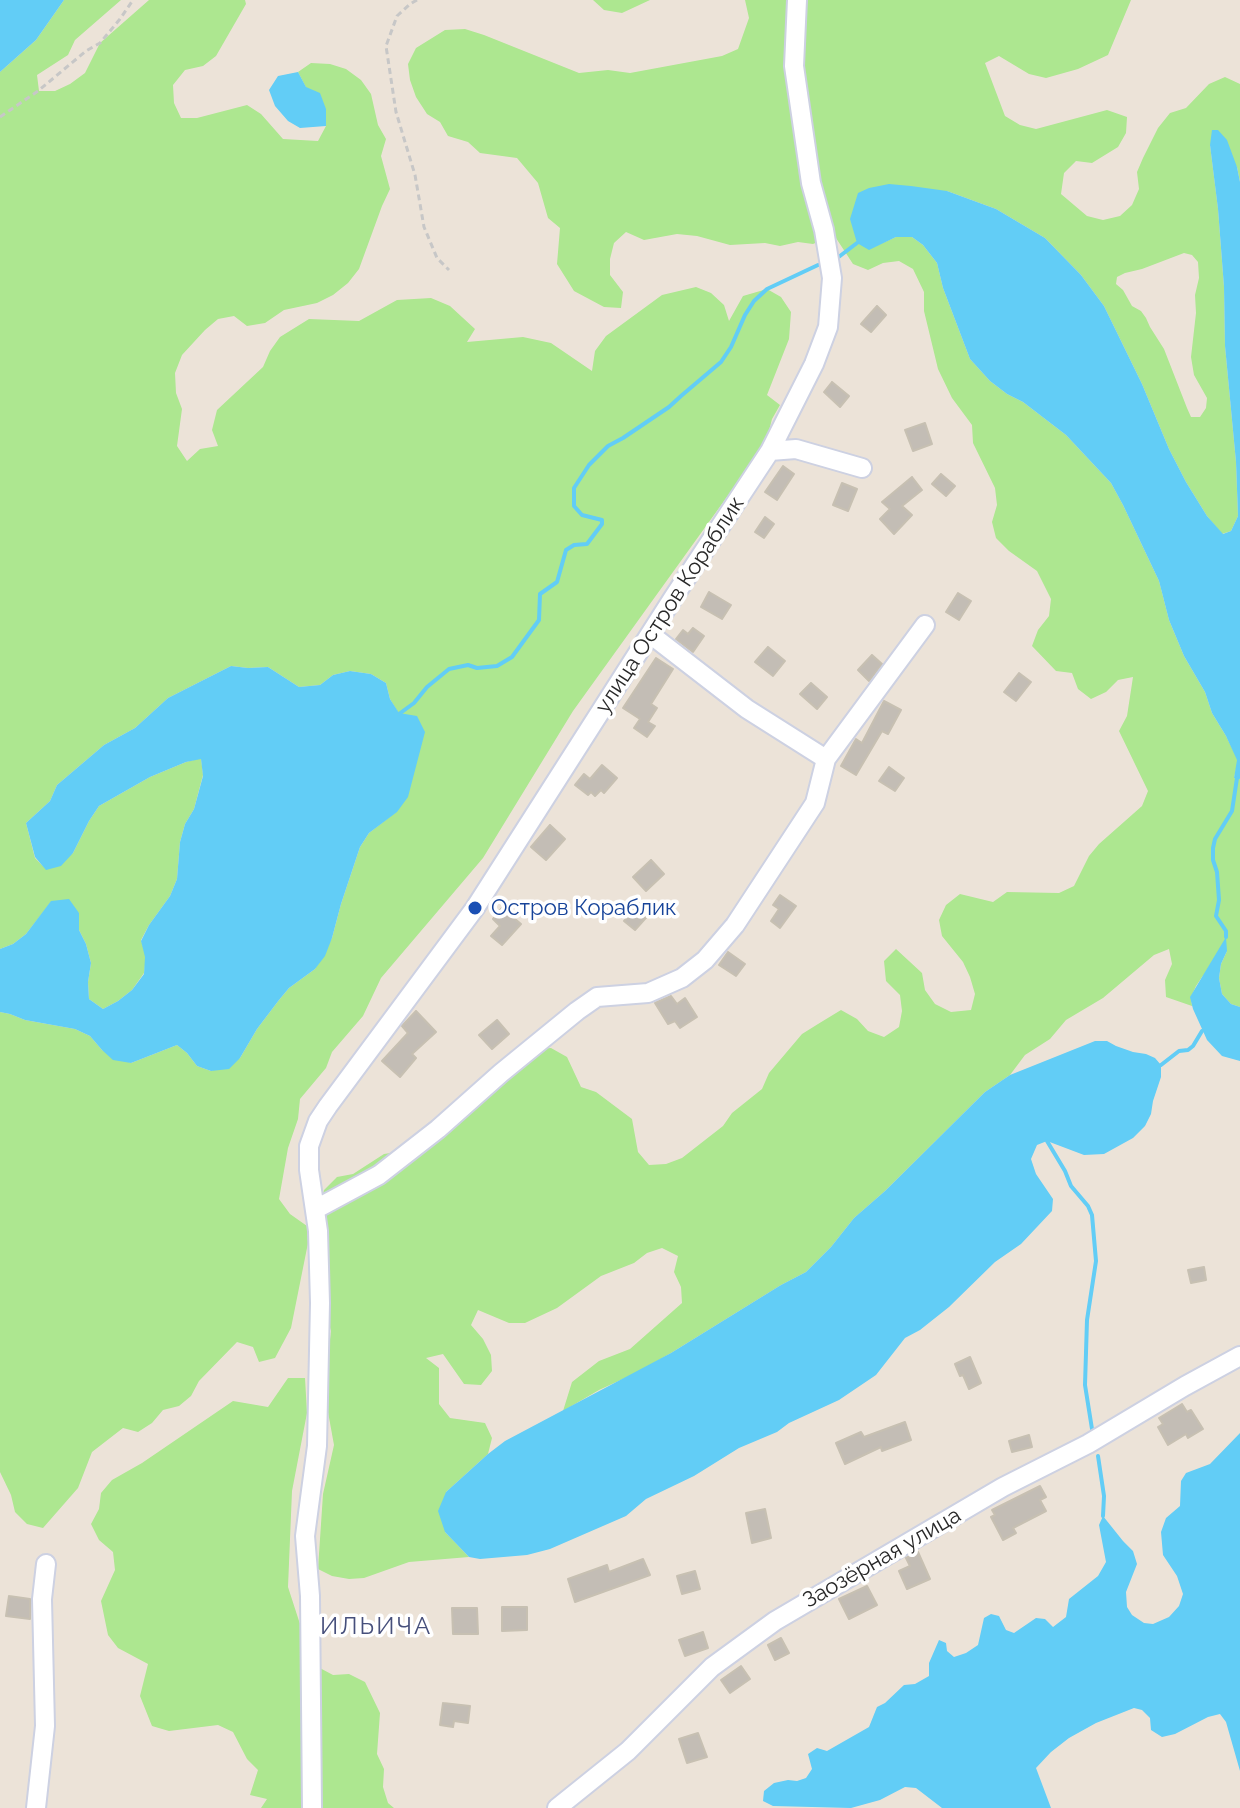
<!DOCTYPE html>
<html>
<head>
<meta charset="utf-8">
<style>
	body { margin:0 }
	canvas { display:block; background:#ece3d8 }
</style>
</head>
<body>
<canvas width="1240" height="1808"></canvas>
<script>
const c = document.querySelector('canvas').getContext('2d');
c.lineJoin = 'round';
function paint(path, color) { c.fillStyle = color; c.fill(path, 'evenodd'); }
const shape = rows => new Path2D(rows.map(r => 'M' + r).join(''));
function stroke(path, color, width, dash) { c.strokeStyle = color; c.lineWidth = width; c.lineCap = dash ? 'butt' : 'round'; c.setLineDash(dash || []); c.stroke(path); }
function label(font, color, halo, rows, align = 'center') {
  c.font = font + ' Raleway,sans-serif'; c.lineWidth = 7; c.setLineDash([]); c.textBaseline = 'middle'; c.strokeStyle = halo; c.fillStyle = color; for (const [text, x, y, turn = 0] of rows) {
    c.save(); c.translate(x, y); c.rotate((+turn || 0) * Math.PI / 180); c.textAlign = isNaN(turn) ? turn : align; if (halo) c.strokeText(text, 0, 0); c.fillText(text, 0, 0); c.restore();
  }
}
const green = shape([
	[64,0,121,0,75,40,68,55,37,75,39,91,55,91,70,84,85,73,100,43,149,0,245,0,246,4,216,56,203,66,185,70,173,85,174,103,181,118,197,118,247,105,261,114,283,139,318,141,326,126,298,72,311,63,330,64,346,69,361,80,371,94,378,125,386,139,381,156,390,189,382,206,359,269,348,283,333,295,317,303,284,310,265,323,247,326,234,316,218,319,205,330,182,355,175,373,176,393,182,409,177,446,187,461,200,449,218,446,212,430,217,410,263,367,270,351,280,337,309,319,359,321,397,300,431,298,450,306,475,329,467,342,523,337,551,343,592,371,595,351,606,336,662,295,696,287,711,293,724,305,729,321,743,296,767,289,781,297,791,312,789,339,767,395,780,405,772,419,768,435,760,451,573,711,483,858,381,978,363,1016,332,1052,326,1068,300,1099,298,1119,288,1148,279,1199,290,1214,307,1226,308,1243,291,1328,275,1358,259,1362,253,1347,237,1342,199,1381,191,1396,179,1406,163,1410,152,1423,138,1432,123,1428,92,1452,78,1488,43,1528,27,1524,15,1512,11,1495,0,1472,0,1012,10,1014,25,1020,75,1029,90,1036,102,1050,131,1063,177,1045,187,1053,197,1066,211,1071,240,1058,257,1029,279,1000,289,988,315,969,332,938,341,904,360,847,369,833,396,812,399,714,390,699,386,683,371,674,350,671,333,675,320,685,299,687,268,667,248,668,231,666,168,698,135,728,104,745,57,785,50,801,26,823,35,858,46,869,73,853,89,821,99,806,150,777,186,762,201,758,203,775,194,809,185,824,180,842,177,879,170,896,149,925,141,940,146,957,144,973,132,990,118,1001,103,1009,89,999,88,982,91,963,86,944,79,930,79,913,51,902,26,934,13,944,0,949,0,72,36,40],
	[593,0,650,0,622,13,604,10],
	[745,0,1131,0,1108,55,1078,69,1046,78,1029,74,999,56,985,63,1005,116,1020,125,1036,129,1107,110,1127,117,1126,133,1118,147,1092,163,1076,161,1064,173,1061,194,1087,216,1103,220,1120,216,1132,205,1139,189,1137,172,1143,158,1158,128,1170,113,1186,108,1209,84,1225,77,1240,84,1240,182,1237,167,1210,145,1218,209,1224,287,1225,346,1236,462,1238,516,1231,531,1222,534,1207,516,1186,482,1169,449,1142,384,1104,306,1081,275,1045,238,996,209,947,191,869,249,896,237,912,237,923,245,937,263,943,288,970,359,990,381,1007,394,1023,402,1066,435,1111,483,1123,505,1159,581,1169,620,1184,656,1205,692,1212,713,1226,736,1238,760,1234,778,1240,779,1240,1007,1231,1004,1222,994,1219,978,1221,964,1227,951,1202,977,1196,986,1191,997,1192,1006,1166,997,1165,980,1172,964,1169,949,1154,955,1103,998,1066,1020,1050,1039,1025,1055,1010,1075,985,1092,885,1191,854,1218,831,1247,806,1272,781,1285,671,1353,638,1372,599,1390,563,1411,572,1382,599,1361,630,1349,682,1303,681,1287,674,1272,678,1256,662,1248,647,1253,634,1263,601,1276,557,1308,525,1323,509,1323,478,1310,471,1325,483,1339,491,1355,492,1371,481,1385,464,1384,443,1354,426,1358,439,1368,439,1404,450,1418,485,1423,492,1438,488,1454,446,1492,445,1532,469,1557,409,1562,364,1578,349,1579,332,1576,318,1569,323,1494,334,1445,324,1390,331,1331,324,1307,321,1254,326,1221,320,1206,324,1190,337,1177,353,1174,384,1154,410,1150,443,1137,533,1049,551,1048,567,1057,581,1087,596,1092,632,1119,638,1152,649,1165,666,1164,682,1158,723,1126,732,1113,762,1089,769,1073,802,1034,818,1024,841,1010,857,1019,868,1031,884,1037,899,1027,902,1011,900,995,886,981,884,961,896,949,922,973,925,990,935,1004,951,1012,971,1010,975,994,970,977,963,962,942,936,939,920,946,905,960,894,993,902,1007,892,1059,893,1074,886,1089,856,1099,844,1142,806,1148,791,1119,731,1127,716,1133,677,1118,680,1106,692,1091,699,1078,689,1072,673,1056,671,1032,646,1038,630,1049,616,1051,599,1037,571,1009,551,996,538,992,522,997,505,995,488,973,443,972,425,952,398,938,369,924,311,924,292,913,269,899,261,883,263,868,270,853,264,834,235,813,244,798,242,780,246,765,243,730,245,697,236,677,234,644,240,626,232,614,243,610,259,610,275,623,292,621,308,604,307,574,291,557,264,560,228,548,218,538,183,517,158,480,153,468,142,448,136,440,122,427,114,416,97,410,80,408,64,416,48,445,30,465,29,484,35,579,73,608,70,630,73,722,56,738,49,749,18],
	[1184,253,1192,255,1198,262,1199,278,1195,295,1196,313,1191,357,1194,375,1207,398,1206,408,1200,417,1191,417,1187,408,1164,349,1150,327,1146,318,1141,311,1132,306,1123,290,1116,284,1117,277,1125,273,1142,269],
	[288,1378,305,1378,307,1413,292,1491,288,1587,310,1655,318,1667,333,1675,349,1674,365,1682,380,1713,377,1754,384,1769,383,1787,388,1803,394,1808,261,1808,267,1799,250,1795,258,1770,247,1759,233,1732,218,1725,169,1731,152,1726,140,1696,148,1664,118,1648,108,1635,101,1601,115,1570,113,1552,99,1540,91,1524,99,1509,101,1493,112,1480,142,1463,233,1401,268,1407]
]);
const water = shape([
	[0,0,64,0,36,40,0,72],
	[298,72,306,87,320,93,326,109,326,126,300,128,288,121,275,106,269,90,278,76],
	[1212,130,1218,130,1227,140,1237,167,1240,182,1240,779,1234,778,1237,760,1226,736,1212,713,1205,692,1184,656,1169,620,1159,581,1123,505,1111,483,1066,435,1023,402,1007,394,990,381,970,359,943,288,937,263,923,245,912,237,896,237,869,250,857,243,850,219,858,193,869,188,889,184,911,186,947,191,996,209,1045,238,1081,275,1104,306,1142,384,1169,449,1186,482,1207,516,1223,534,1231,531,1238,516,1236,462,1225,346,1224,287,1218,209,1210,145],
	[231,666,248,668,268,667,299,687,320,685,333,675,350,671,371,674,386,683,390,699,399,713,417,716,425,732,408,797,397,812,369,833,360,847,341,904,332,938,325,956,315,969,289,988,279,1000,257,1029,240,1058,229,1069,211,1071,197,1066,187,1053,177,1045,131,1063,113,1060,102,1050,90,1036,75,1029,25,1020,10,1014,0,1012,0,949,13,944,26,934,51,901,69,899,79,913,79,930,86,944,91,963,88,982,89,999,103,1009,118,1001,132,990,144,974,145,957,141,941,149,925,170,896,177,879,180,842,185,824,194,809,203,776,201,759,186,762,150,777,99,806,89,821,73,853,61,866,46,870,35,857,26,823,50,801,57,785,104,745,135,728,168,698],
	[1226,937,1227,951,1221,964,1219,978,1222,994,1231,1004,1240,1007,1240,1061,1222,1056,1207,1040,1193,1009,1190,997],
	[1095,1041,1107,1041,1116,1046,1133,1052,1146,1054,1155,1058,1161,1065,1161,1077,1153,1101,1151,1114,1145,1126,1133,1138,1104,1154,1084,1155,1047,1141,1037,1145,1031,1159,1036,1174,1053,1199,1052,1211,1021,1244,995,1262,949,1307,920,1330,905,1338,876,1375,839,1400,789,1423,777,1432,739,1448,694,1476,646,1499,626,1516,550,1549,527,1555,480,1559,469,1557,445,1532,438,1511,446,1492,488,1454,505,1441,671,1353,781,1285,806,1272,831,1247,854,1218,885,1191,985,1092,1010,1075],
	[1240,1433,1240,1771,1226,1722,1220,1714,1208,1717,1175,1734,1162,1737,1151,1730,1150,1718,1142,1710,1134,1708,1096,1723,1069,1738,1051,1752,1036,1768,1051,1808,942,1808,916,1788,905,1787,880,1800,851,1808,773,1806,763,1801,764,1791,774,1783,788,1780,797,1781,806,1778,812,1769,808,1754,817,1748,827,1751,869,1727,877,1707,885,1703,904,1685,915,1684,929,1676,929,1663,939,1640,946,1643,947,1651,954,1657,966,1653,978,1645,984,1618,991,1614,999,1616,1006,1630,1014,1633,1036,1618,1045,1619,1053,1627,1066,1617,1069,1599,1098,1576,1106,1562,1099,1525,1103,1516,1123,1541,1133,1551,1137,1564,1126,1592,1127,1607,1132,1615,1144,1623,1153,1624,1169,1617,1179,1606,1183,1594,1177,1576,1163,1555,1161,1532,1166,1518,1180,1506,1181,1481,1186,1473,1210,1464]
]);
const stream = shape([
	[836,259,857,243],
	[399,714,414,703,427,687,449,669,468,665,477,668,497,666,512,657,539,620,540,594,557,582,566,550,574,545,587,544,602,524,602,520,582,515,574,506,574,488,589,465,608,446,623,438,669,407,681,396,721,362,731,347,745,315,754,301,767,289,818,265],
	[1226,937,1226,931,1216,916,1219,900,1217,872,1213,860,1213,848,1215,839,1232,811,1237,778],
	[1161,1065,1179,1051,1188,1050,1193,1046,1202,1031],
	[1047,1141,1065,1171,1071,1186,1088,1206,1092,1215,1096,1261,1087,1320,1085,1385,1092,1429],
	[1098,1456,1104,1496,1103,1516]
]);
const building = shape([
	[877,306,886,315,871,332,861,324,877,306],
	[832,382,849,396,840,407,824,392,832,382],
	[925,423,932,444,913,451,905,430,925,423],
	[783,466,794,474,777,500,765,492,783,466],
	[941,474,955,486,946,496,932,484,941,474],
	[912,477,922,490,902,506,912,515,894,534,880,519,890,509,882,502,912,477],
	[842,483,857,489,848,511,833,505,842,483],
	[765,517,774,524,764,538,755,532,765,517],
	[709,592,731,605,722,619,701,607,709,592],
	[958,593,971,601,959,620,946,612,958,593],
	[693,628,704,636,693,652,676,639,683,630,688,634,693,628],
	[768,647,785,661,773,676,755,662,768,647],
	[872,655,882,664,869,681,858,670,872,655],
	[656,658,673,669,651,704,657,708,648,722,655,726,647,737,634,728,640,719,623,708,656,658],
	[1019,673,1031,682,1016,701,1004,692,1019,673],
	[811,683,827,697,817,709,800,694,811,683],
	[884,701,901,710,888,734,882,731,856,775,841,766,856,739,862,743,884,701],
	[602,765,617,778,604,793,601,790,595,796,591,792,588,795,575,785,584,774,590,779,602,765],
	[889,767,904,778,895,791,879,781,889,767],
	[550,825,565,839,546,860,531,847,550,825],
	[651,860,664,874,646,891,633,877,651,860],
	[780,895,796,906,780,928,771,921,779,909,773,905,780,895],
	[642,901,652,911,635,930,624,921,642,901],
	[502,908,521,924,502,945,491,936,500,926,493,919,502,908],
	[728,952,745,964,736,976,719,965,728,952],
	[671,996,677,1004,685,998,697,1017,680,1028,675,1021,668,1024,655,1003,671,996],
	[416,1011,436,1032,412,1054,416,1058,400,1077,382,1061,408,1033,402,1026,416,1011],
	[497,1020,509,1034,492,1049,479,1035,497,1020],
	[1204,1267,1206,1280,1191,1283,1188,1270,1204,1267],
	[970,1357,981,1383,969,1389,963,1375,960,1376,955,1364,970,1357],
	[1182,1404,1187,1412,1191,1410,1203,1429,1188,1438,1186,1434,1168,1445,1158,1427,1163,1424,1159,1418,1182,1404],
	[905,1422,911,1440,882,1451,881,1447,845,1464,836,1443,861,1432,864,1437,905,1422],
	[1029,1435,1032,1447,1012,1452,1009,1441,1029,1435],
	[1040,1486,1046,1497,1040,1500,1046,1511,1013,1528,1016,1533,1003,1540,991,1517,995,1515,992,1510,1040,1486],
	[765,1509,771,1538,752,1543,746,1513,765,1509],
	[918,1552,930,1579,907,1589,899,1571,910,1566,906,1558,918,1552],
	[643,1559,650,1575,575,1602,568,1579,607,1565,609,1572,643,1559],
	[695,1571,700,1589,682,1594,677,1576,695,1571],
	[867,1586,877,1605,849,1619,839,1599,867,1586],
	[9,1596,30,1599,30,1619,6,1616,9,1596],
	[502,1607,527,1607,527,1630,502,1631,502,1607],
	[452,1608,477,1608,478,1634,453,1634,452,1608],
	[703,1632,708,1648,685,1656,679,1640,703,1632],
	[781,1638,789,1653,775,1660,768,1645,781,1638],
	[741,1666,750,1679,730,1693,721,1680,741,1666],
	[443,1703,470,1706,468,1723,454,1721,453,1727,440,1725,443,1703],
	[698,1733,707,1757,687,1763,679,1739,698,1733]
]);
const path = shape([
	[417,0,410,4,397,16,386,46,396,112,415,175,424,227,437,258,449,270],
	[0,117,38,91,86,51,100,43,120,19,133,0]
]);
const minor = shape([
	[770,451,796,449,862,468],
	[650,634,747,709,826,759],
	[316,1209,379,1175,438,1129,501,1073,577,1011,597,997,648,993,682,978,705,960,735,925,815,803,826,759,925,625],
	[36,1808,45,1726,42,1599,46,1564],
	[312,1808,310,1596,305,1536,317,1446,320,1303,318,1231,309,1170,309,1146,318,1121,328,1106,475,908,673,598,770,451,814,364,828,327,832,278,824,230,811,183,794,66,797,0],
	[557,1808,628,1751,712,1667,775,1621,1003,1487,1088,1444,1185,1386,1240,1356]
]);
const markers = [
	[475,908,8,"#1a4fb4"]
];
const streetNames = [
	["улица Остров Кораблик",670,605,-57],
	["Заозёрная улица",882,1558,-30]
];
const transitNames = [
	["Остров Кораблик",491,908]
];
const neighbourhoodNames = [
	["ИЛЬИЧА",376,1627]
];
paint(green, '#ade790');
paint(water, '#62cdf6');
stroke(stream, '#62cdf6', 4);
paint(building, '#c3bdb5');
stroke(building, '#c7c0b2', 2);
stroke(minor, '#cdd1e2', 22);
stroke(path, '#c7c7c7', 3, [6, 4]);
stroke(minor, '#fff', 18);
for (const [x, y, r, color] of markers) { const dot = new Path2D(); dot.arc(x, y, r, 0, 2 * Math.PI); c.fillStyle = color; c.fill(dot); stroke(dot, '#fff', 3); }
label('22px', '#282828', '#fff', streetNames);
label('22px', '#164399', '#fff', transitNames, 'left');
c.letterSpacing = '2px';
label('24px', '#464f7b', '#fff', neighbourhoodNames);
c.letterSpacing = '0px';
</script>
</body>
</html>
